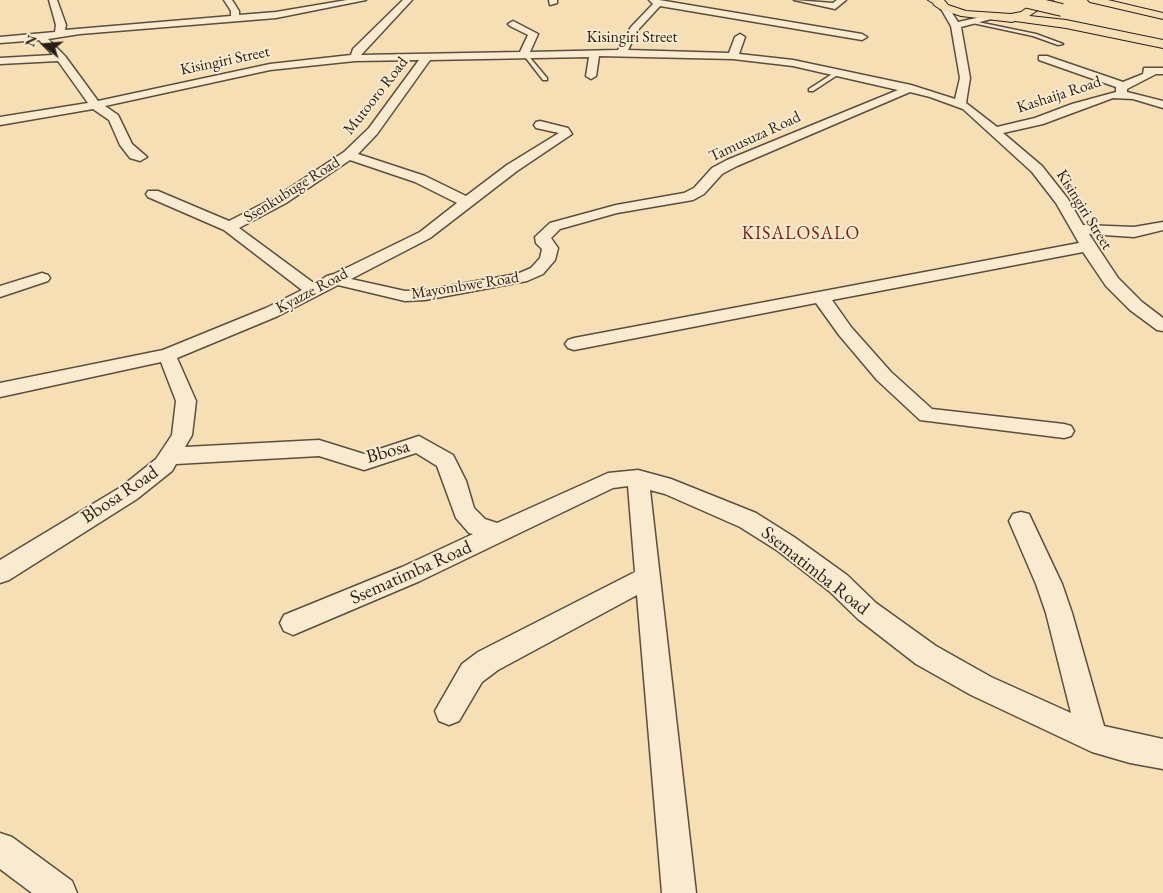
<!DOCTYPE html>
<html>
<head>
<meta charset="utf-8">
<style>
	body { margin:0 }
	#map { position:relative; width:1163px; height:893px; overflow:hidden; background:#f7dfb5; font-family:"EB Garamond",serif }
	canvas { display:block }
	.north { position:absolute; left:20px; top:20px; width:50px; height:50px; -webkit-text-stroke:4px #faeacf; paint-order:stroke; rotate:287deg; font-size:14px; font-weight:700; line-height:20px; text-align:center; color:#291e16 }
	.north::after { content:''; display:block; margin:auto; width:18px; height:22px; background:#291e16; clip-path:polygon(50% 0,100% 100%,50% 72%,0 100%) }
</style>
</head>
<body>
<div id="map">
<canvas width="1163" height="893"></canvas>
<div class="north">N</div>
</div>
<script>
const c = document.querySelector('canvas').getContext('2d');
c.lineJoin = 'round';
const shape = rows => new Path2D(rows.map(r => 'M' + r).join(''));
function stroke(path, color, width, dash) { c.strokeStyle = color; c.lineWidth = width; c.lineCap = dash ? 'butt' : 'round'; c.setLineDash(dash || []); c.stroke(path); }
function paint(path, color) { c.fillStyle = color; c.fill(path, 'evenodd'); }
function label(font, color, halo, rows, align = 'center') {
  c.font = font + ' "EB Garamond",serif'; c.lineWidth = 4; c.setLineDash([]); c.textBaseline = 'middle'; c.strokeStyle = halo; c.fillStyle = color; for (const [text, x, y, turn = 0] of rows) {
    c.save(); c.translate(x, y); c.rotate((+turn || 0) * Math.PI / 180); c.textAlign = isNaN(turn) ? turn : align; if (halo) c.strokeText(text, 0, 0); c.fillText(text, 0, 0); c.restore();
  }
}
const service = shape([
	[968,20,1036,34,1063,44,1058,45,1033,36,968,22,968,20],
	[522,53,526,53,547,78,547,80,543,80,522,53],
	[837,71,842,72,813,91,809,91,809,89,837,71]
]);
const minor = shape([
	[49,0,57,0,66,25,65,30,231,16,231,11,224,0,232,0,239,11,239,15,276,12,347,0,366,0,276,18,80,34,48,39,65,56,98,101,270,64,351,55,353,49,403,0,412,0,361,55,520,52,528,35,510,26,508,24,513,21,538,34,530,52,618,50,631,27,653,4,649,0,659,0,862,34,867,37,862,40,660,6,638,30,628,50,729,53,735,37,740,34,745,37,739,54,793,60,911,85,955,99,960,78,951,26,940,7,944,4,947,5,958,22,990,15,995,18,961,27,970,78,966,103,997,127,1035,118,1072,104,1116,92,1116,87,1039,60,1039,56,1047,56,1123,82,1143,74,1144,68,1163,68,1163,74,1156,74,1127,89,1127,92,1163,101,1163,108,1133,99,1113,98,1043,124,1003,133,1042,166,1068,199,1083,225,1134,227,1163,222,1163,230,1134,237,1089,234,1118,278,1142,302,1163,318,1163,331,1157,330,1130,310,1106,286,1083,252,832,300,851,327,891,372,932,409,1064,424,1071,426,1074,431,1071,436,1064,438,920,420,877,380,839,335,816,303,574,350,568,348,565,344,568,340,574,338,1079,243,1056,203,1032,172,963,109,930,97,910,92,737,166,722,174,704,194,693,200,617,213,560,229,551,238,558,248,555,260,543,274,527,281,425,300,405,301,338,285,278,316,177,358,196,401,192,435,185,447,319,440,364,454,419,436,453,455,466,481,474,508,485,519,497,523,608,473,638,470,671,479,756,513,794,537,847,575,876,603,936,646,991,677,1071,713,1046,613,1036,584,1009,521,1013,514,1021,512,1029,514,1062,584,1072,613,1104,726,1163,739,1163,769,1130,763,1092,752,971,695,916,664,858,619,829,591,778,551,740,527,665,494,650,490,696,893,662,893,637,595,498,670,482,682,459,721,449,725,439,721,435,711,462,664,478,652,635,572,628,486,613,488,420,581,293,635,284,631,280,623,284,615,402,567,473,534,469,533,456,518,437,466,416,453,364,470,319,456,176,464,172,471,137,499,9,580,0,583,0,560,121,487,156,459,172,435,176,401,161,362,0,397,0,383,163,350,266,308,302,290,224,230,148,197,146,194,148,191,158,191,229,221,276,197,344,152,369,128,419,60,355,61,270,70,105,106,118,115,132,144,147,157,140,161,130,158,120,145,109,120,93,109,0,125,0,117,88,103,58,61,0,64,0,58,53,55,39,40,0,43,0,37,55,32,56,25,49,0],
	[599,56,733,59,793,66,898,90,727,160,712,168,694,188,684,193,616,205,550,223,535,237,536,243,542,249,540,258,531,268,517,274,425,290,405,291,351,279,430,238,517,171,572,134,568,128,540,121,536,122,534,125,536,128,559,133,507,165,466,196,425,176,358,154,377,134,430,60,589,57,586,76,591,79,596,76,599,56],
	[350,160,415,182,457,203,420,232,334,274,327,276,315,284,239,228,286,203,350,160],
	[549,0,557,0,557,3,550,5,549,0],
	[794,0,833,3,837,0,846,0,835,9,794,0],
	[42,273,48,275,50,278,48,281,0,297,0,286,42,273],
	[0,833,12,837,72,881,77,893,32,893,0,869,0,833]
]);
const primary = shape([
	[932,0,944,0,948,5,966,11,1011,14,1021,12,1039,0,1053,0,1029,16,1012,22,961,16,940,9,934,5,932,0]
]);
const motorway = shape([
	[928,0,941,0,944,3,938,6,928,0],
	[1088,0,1108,0,1163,13,1163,19,1090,2,1088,0],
	[1012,14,1066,20,1163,40,1163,48,1066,28,1008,20,1008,16,1012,14]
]);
const motorwayBridge = shape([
	[1028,2,1062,10]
]);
const farStreetnames = [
	["Kisingiri Street",632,38],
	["Kisingiri Street",225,61,-12],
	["Kashaija Road",1059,95,-18],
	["Mutooro Road",376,96,-52],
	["Tamusuza Road",755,137,-25],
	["Ssenkubuge Road",292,190,-32],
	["Kisingiri Street",1084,210,58],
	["Mayombwe Road",465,286,-9],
	["Kyazze Road",312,291,-28]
];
const farQuarternames = [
	["KISALOSALO",801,234]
];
const streetNames = [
	["Bbosa",388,452,-16],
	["Bbosa Road",120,495,-34],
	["Ssematimba Road",815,571,38],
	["Ssematimba Road",411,573,-24]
];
stroke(service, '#5c4e3e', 3);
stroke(minor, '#5c4e3e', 3);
stroke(primary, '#291e16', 2);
stroke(motorway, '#291e16', 2);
paint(service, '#faeacf');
paint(minor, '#faeacf');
paint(primary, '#f7dfb5');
paint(motorway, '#f7dfb5');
stroke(motorwayBridge, '#291e16', 14, []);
stroke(motorwayBridge, '#f7dfb5', 12);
label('16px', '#291e16', '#faeacf', farStreetnames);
c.letterSpacing = '1px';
label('18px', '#7a1f14', '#faeacf', farQuarternames);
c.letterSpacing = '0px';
label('19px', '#291e16', '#faeacf', streetNames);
</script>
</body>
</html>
